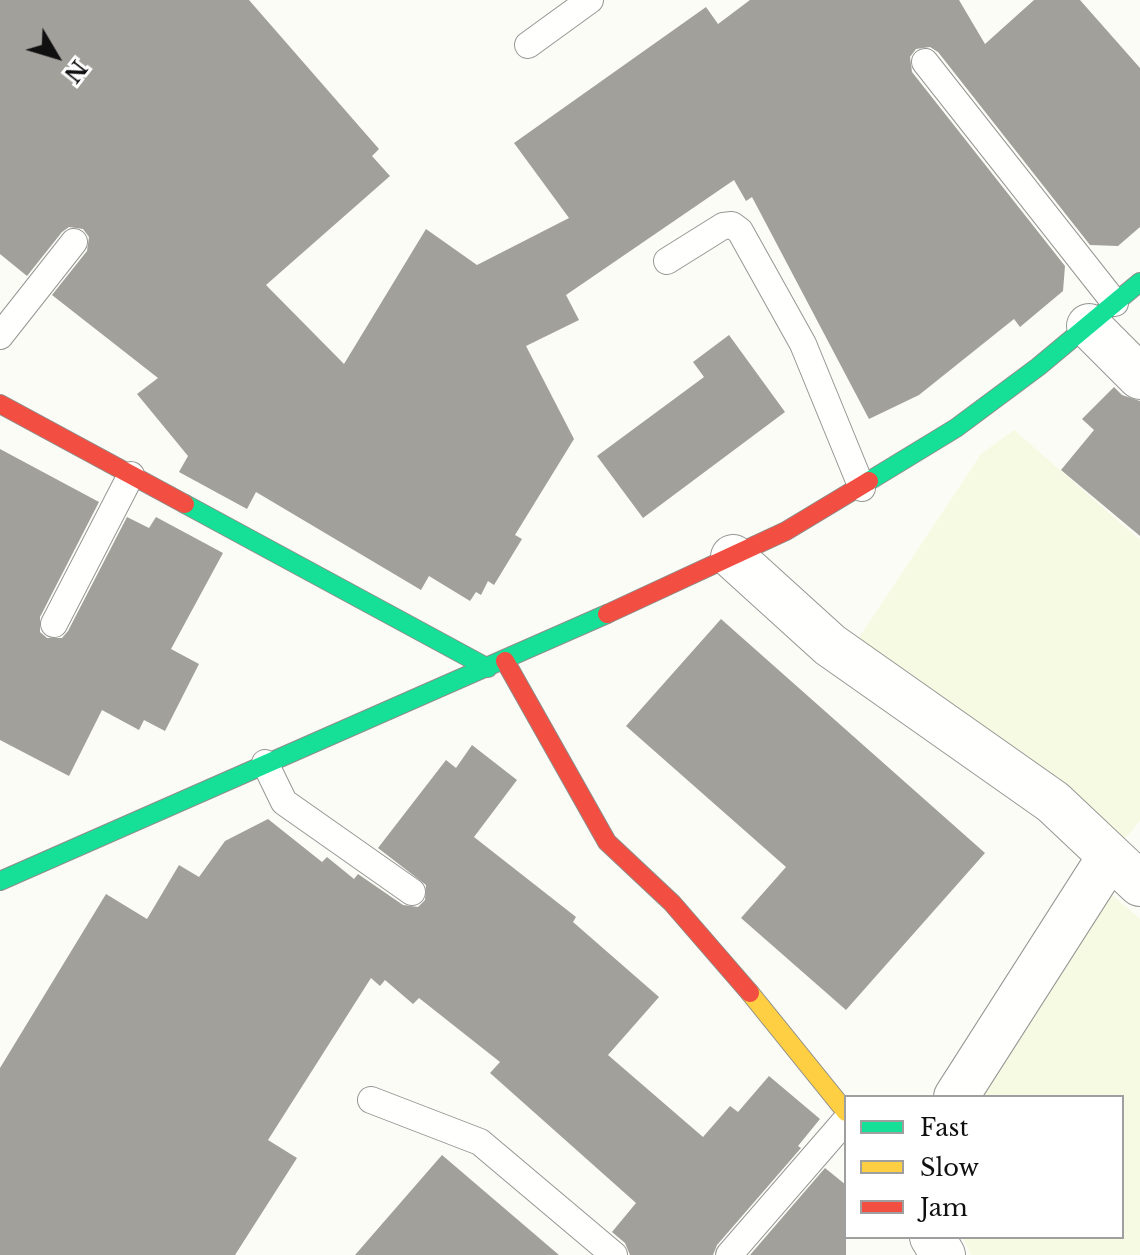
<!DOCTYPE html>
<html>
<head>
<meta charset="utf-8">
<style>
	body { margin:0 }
	#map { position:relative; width:1140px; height:1255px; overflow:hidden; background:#fcfcf7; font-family:"Libre Baskerville",serif }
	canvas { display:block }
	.legend { position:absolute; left:844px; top:1095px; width:280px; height:144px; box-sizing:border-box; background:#fff; border:2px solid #9f9f9f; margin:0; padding:10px 14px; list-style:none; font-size:24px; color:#101010 }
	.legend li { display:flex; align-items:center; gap:16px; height:40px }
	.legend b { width:40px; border:2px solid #9f9f9f }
	.north { position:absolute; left:16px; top:16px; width:80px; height:80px; -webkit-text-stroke:6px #fff; paint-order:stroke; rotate:128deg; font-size:22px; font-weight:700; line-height:32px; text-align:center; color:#101010 }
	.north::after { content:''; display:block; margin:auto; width:28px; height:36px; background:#101010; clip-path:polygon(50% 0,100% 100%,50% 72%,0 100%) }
</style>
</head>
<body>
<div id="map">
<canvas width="1140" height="1255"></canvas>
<ul class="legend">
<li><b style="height:10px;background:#16e098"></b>Fast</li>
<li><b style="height:10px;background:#ffcf43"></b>Slow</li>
<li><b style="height:10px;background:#f24e42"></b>Jam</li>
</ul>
<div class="north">N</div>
</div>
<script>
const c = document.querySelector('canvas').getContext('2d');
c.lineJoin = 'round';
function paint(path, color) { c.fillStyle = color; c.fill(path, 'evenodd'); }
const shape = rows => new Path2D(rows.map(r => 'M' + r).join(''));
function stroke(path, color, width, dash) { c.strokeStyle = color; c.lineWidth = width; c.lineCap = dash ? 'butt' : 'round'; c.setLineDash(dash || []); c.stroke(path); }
const farmland = shape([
	[1014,430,1140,540,1140,821,1120,844,858,639,981,454],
	[1111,894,1140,919,1140,1255,971,1255,962,1237,1122,1237,1122,1097,980,1097]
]);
const building = shape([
	[0,0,249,0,379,149,372,156,390,176,266,285,344,364,426,229,477,265,569,218,514,143,706,7,718,24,750,0,959,0,985,44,1034,0,1080,0,1140,68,1140,227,1118,246,1090,245,938,52,930,47,916,49,910,57,912,72,1065,266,1063,291,1020,327,1014,319,919,395,869,419,752,197,746,201,734,180,566,295,579,320,526,346,574,439,515,535,522,539,494,585,488,581,481,595,476,592,470,601,429,576,421,590,256,492,247,509,179,472,188,456,137,394,158,378,52,295,87,251,89,237,83,229,69,227,62,232,27,276,0,254],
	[729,335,785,412,643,518,597,456,704,377,693,362],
	[1114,387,1122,395,1140,401,1140,536,1061,470,1094,430,1082,419],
	[0,449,99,502,40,617,40,632,47,638,62,638,68,631,127,517,149,528,156,517,223,553,171,649,199,664,165,731,144,720,139,730,102,710,69,776,0,740],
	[721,619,985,853,846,1010,741,918,786,867,626,726],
	[472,745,517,780,474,837,576,917,573,922,659,997,608,1055,703,1137,730,1106,738,1112,769,1076,820,1119,798,1146,801,1148,717,1245,713,1255,630,1255,625,1243,612,1232,636,1203,490,1073,500,1062,419,998,413,1004,385,980,380,986,371,978,268,1140,297,1158,235,1255,0,1255,0,1068,106,894,147,919,179,865,199,877,225,841,268,819,322,862,327,857,354,879,358,874,403,905,418,907,425,900,426,885,378,848,446,760,456,768],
	[442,1155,559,1255,355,1255],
	[825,1168,846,1185,846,1255,750,1255]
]);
const lane = shape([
	[528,45,590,0],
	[925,62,1115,303],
	[667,261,723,226,732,225,740,231,803,344,862,488],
	[0,336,74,242],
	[54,624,131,475],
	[265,763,284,802,412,892],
	[371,1100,480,1142,614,1255],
	[729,1255,846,1120]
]);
const street = shape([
	[1089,326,1140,377],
	[733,557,830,645,1053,802,1140,884],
	[956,1097,1110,856],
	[932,1237,943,1255]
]);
const fast = shape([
	[869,481,956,428,1038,367,1140,282],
	[185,504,488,668],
	[0,881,607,614]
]);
const slow = shape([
	[750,993,846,1112]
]);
const jam = shape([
	[0,404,185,504],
	[607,614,786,531,869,481],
	[505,661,607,842,672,903,750,993]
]);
paint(farmland, '#f7fae2');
paint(building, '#a1a09b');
stroke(lane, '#969694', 28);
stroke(street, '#969694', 46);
stroke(fast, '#8d8d8b', 20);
stroke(slow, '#8d8d8b', 20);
stroke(jam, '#8d8d8b', 20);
stroke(lane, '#fffffe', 26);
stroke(street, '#fffffe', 44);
stroke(fast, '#16e098', 18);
stroke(slow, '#ffcf43', 18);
stroke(jam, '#f24e42', 18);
</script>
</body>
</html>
